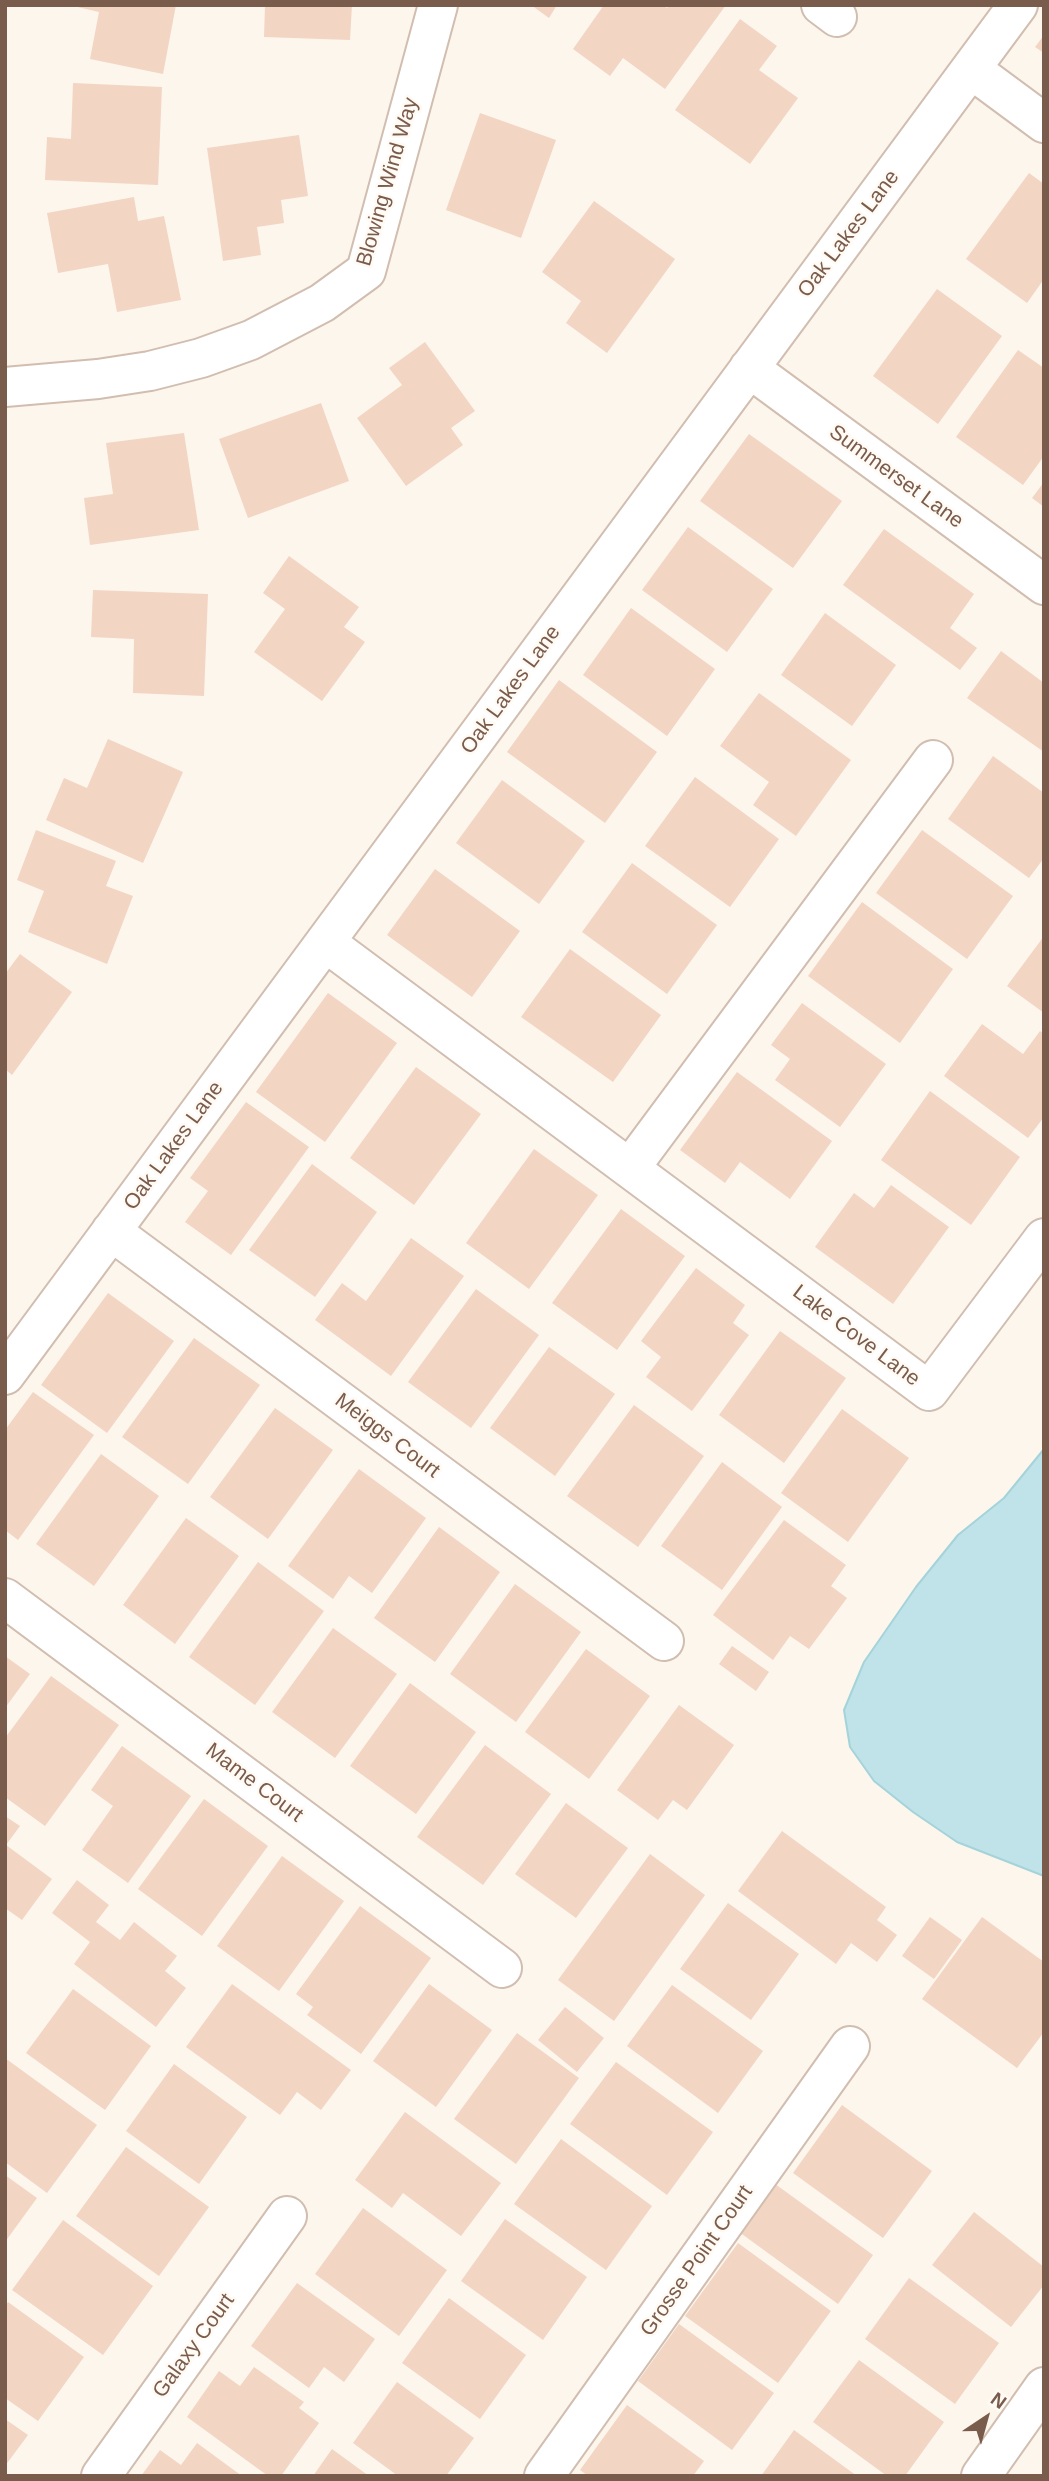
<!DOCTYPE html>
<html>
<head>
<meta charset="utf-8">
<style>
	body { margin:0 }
	#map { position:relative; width:1049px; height:2481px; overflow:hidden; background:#fdf6ec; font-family:Helvetica,sans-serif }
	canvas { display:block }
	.frame { position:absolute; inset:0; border:7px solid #7a5c4d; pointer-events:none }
	.north { position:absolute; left:951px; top:2383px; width:70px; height:70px; -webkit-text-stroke:5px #fffaf3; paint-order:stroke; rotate:36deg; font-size:19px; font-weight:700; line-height:28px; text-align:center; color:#7a5c4d }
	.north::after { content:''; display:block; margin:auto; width:24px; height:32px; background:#7a5c4d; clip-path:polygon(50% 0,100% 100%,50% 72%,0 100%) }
</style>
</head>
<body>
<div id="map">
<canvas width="1049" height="2481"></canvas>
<div class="frame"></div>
<div class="north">N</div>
</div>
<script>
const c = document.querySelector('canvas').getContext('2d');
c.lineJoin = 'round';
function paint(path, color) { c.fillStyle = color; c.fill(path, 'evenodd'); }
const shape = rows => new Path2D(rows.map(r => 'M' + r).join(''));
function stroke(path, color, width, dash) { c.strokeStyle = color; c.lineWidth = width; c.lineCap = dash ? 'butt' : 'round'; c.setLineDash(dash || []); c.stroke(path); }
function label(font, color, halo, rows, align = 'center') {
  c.font = font + ' Helvetica,sans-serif'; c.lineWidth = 5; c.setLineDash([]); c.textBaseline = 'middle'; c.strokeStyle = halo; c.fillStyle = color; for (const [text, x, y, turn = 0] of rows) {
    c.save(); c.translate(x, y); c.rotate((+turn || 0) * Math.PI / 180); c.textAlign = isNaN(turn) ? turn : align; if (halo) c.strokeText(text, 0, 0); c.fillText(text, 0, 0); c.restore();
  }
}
const water = shape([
	[1044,1449,1044,1876,957,1842,913,1812,874,1781,850,1747,844,1710,864,1662,916,1587,958,1535,1004,1498,1044,1449]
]);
const building = shape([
	[69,5,176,5,163,74,90,59,99,12],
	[265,5,352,5,350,40,264,37],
	[531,5,557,5,549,18],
	[604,5,663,5,667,8,669,5,726,5,665,89,623,58,610,76,573,49],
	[740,19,777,46,759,70,798,98,750,164,675,110],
	[1044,35,1044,53,1035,47],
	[73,83,162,87,158,185,45,180,47,137,71,139],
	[480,113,556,140,521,238,446,210],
	[299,135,308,196,281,200,284,223,257,227,261,255,223,261,207,148],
	[1029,173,1044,184,1044,279,1027,303,966,259],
	[134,197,138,221,164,216,181,300,117,312,108,264,58,273,47,213],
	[594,201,675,259,607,353,566,323,581,301,542,272],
	[937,289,1002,336,938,424,873,376],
	[425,342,475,411,451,428,463,445,406,486,357,418,402,385,389,368],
	[1018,350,1044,368,1044,456,1023,485,956,437],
	[321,403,349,481,248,518,219,439],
	[184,433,199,530,90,545,84,498,113,494,106,443],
	[749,434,842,501,793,568,700,501],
	[1044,482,1044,507,1032,498],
	[688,527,773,589,727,652,642,590],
	[884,529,974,594,950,628,977,648,960,670,843,585],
	[289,556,359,607,344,627,365,642,322,701,254,652,285,609,263,593],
	[93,590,208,594,204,696,133,693,134,639,91,637],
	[631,608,715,669,667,736,583,675],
	[825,613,896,665,852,726,781,675],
	[1001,651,1044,683,1044,752,967,698],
	[559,680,657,752,605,823,507,752],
	[759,693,851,760,796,836,753,805,769,782,720,746],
	[108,739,183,772,143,863,46,820,64,778,87,788],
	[993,756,1044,793,1044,858,1029,878,948,819],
	[695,777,779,839,730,907,645,846],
	[502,780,585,841,539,904,456,843],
	[36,830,116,861,106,886,133,896,107,964,28,932,44,891,17,880],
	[922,830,1013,896,967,959,876,893],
	[632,863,717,925,667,994,582,932],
	[435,869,520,931,472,997,387,935],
	[862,902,953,969,900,1043,808,976],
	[1044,936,1044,1013,1007,986],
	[570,949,661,1015,613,1082,521,1017],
	[20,954,72,992,12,1075,5,1069,5,974],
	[328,993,397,1043,325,1142,256,1092],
	[802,1003,886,1064,840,1127,775,1080,790,1059,771,1045],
	[982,1024,1023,1054,1040,1031,1044,1034,1044,1117,1028,1138,944,1076],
	[416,1067,481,1114,414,1205,350,1158],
	[737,1072,832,1141,790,1199,740,1162,725,1183,680,1150],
	[930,1091,1020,1157,971,1225,881,1160],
	[246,1102,309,1147,231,1255,185,1222,208,1191,190,1178],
	[534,1149,598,1195,529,1289,466,1243],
	[312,1164,377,1212,315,1297,249,1250],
	[891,1185,949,1227,893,1304,815,1247,854,1193,874,1208],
	[621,1209,685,1256,617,1350,552,1303],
	[411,1238,464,1276,391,1376,315,1320,342,1283,366,1301],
	[696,1268,745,1305,733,1323,749,1335,692,1411,646,1377,661,1357,641,1341],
	[476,1289,539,1335,471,1428,408,1382],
	[108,1293,174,1341,107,1433,41,1385],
	[780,1331,846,1378,784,1463,719,1415],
	[194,1338,260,1385,188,1484,122,1437],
	[549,1347,615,1394,555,1476,490,1428],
	[33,1392,94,1435,18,1540,5,1530,5,1430],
	[634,1405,704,1456,638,1547,567,1496],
	[275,1408,333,1450,268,1539,210,1497],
	[842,1409,909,1458,848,1542,781,1493],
	[101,1454,159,1496,94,1586,36,1544],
	[722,1462,782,1507,722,1590,661,1546],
	[359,1469,426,1518,372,1593,349,1576,333,1599,288,1566],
	[186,1518,239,1556,175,1644,123,1605],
	[784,1520,846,1565,831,1586,847,1598,809,1649,790,1636,773,1660,713,1615],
	[439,1527,500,1572,435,1662,374,1618],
	[258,1562,324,1611,255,1705,189,1657],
	[515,1584,581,1632,516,1722,450,1674],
	[333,1628,397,1674,335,1758,272,1712],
	[732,1646,769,1672,756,1691,719,1664],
	[586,1649,650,1696,589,1779,525,1732],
	[5,1656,30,1674,5,1708],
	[51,1676,119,1725,45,1826,5,1797,5,1738],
	[410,1683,476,1732,416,1814,350,1766],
	[679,1705,734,1745,687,1810,673,1800,658,1820,617,1790],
	[485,1745,551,1794,483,1885,417,1837],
	[122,1746,191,1796,128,1883,82,1850,113,1806,91,1790],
	[204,1799,268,1846,202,1936,138,1889],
	[566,1803,628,1848,576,1918,515,1874],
	[5,1816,20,1826,6,1845,52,1879,22,1920,5,1908],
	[782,1831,886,1907,877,1920,897,1935,877,1962,851,1943,836,1964,738,1891],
	[650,1854,705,1895,614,2021,558,1980],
	[282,1856,344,1901,279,1991,217,1946],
	[77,1880,109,1905,96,1922,120,1940,134,1922,177,1956,165,1971,186,1988,156,2027,74,1964,90,1942,52,1913],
	[728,1903,799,1954,751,2020,680,1969],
	[360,1906,431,1958,361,2054,307,2015,313,2007,296,1994],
	[930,1917,962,1940,934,1979,902,1956],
	[982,1917,1044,1962,1044,2032,1017,2068,922,1999],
	[232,1984,351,2070,321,2110,297,2092,280,2115,186,2047],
	[429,1984,492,2030,436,2107,373,2061],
	[672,1985,763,2051,718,2113,627,2046],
	[73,1989,151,2046,105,2110,26,2053],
	[565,2007,604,2038,577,2072,538,2040],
	[517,2033,579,2078,516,2164,454,2119],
	[5,2058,97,2125,47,2193,5,2162],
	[616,2062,713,2132,667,2195,570,2124],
	[174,2064,247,2117,199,2184,126,2131],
	[842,2105,932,2171,883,2238,793,2173],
	[405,2112,501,2183,461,2236,403,2193,392,2208,355,2180],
	[561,2139,652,2206,606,2270,514,2204],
	[126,2147,209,2207,159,2276,76,2216],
	[5,2175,37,2198,5,2242],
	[771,2181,873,2255,838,2304,735,2229],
	[363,2208,447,2270,399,2336,315,2274],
	[974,2212,1044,2267,1044,2285,1011,2327,932,2265],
	[505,2219,587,2277,543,2340,461,2281],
	[63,2220,153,2286,103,2355,12,2290],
	[738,2243,831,2311,778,2383,685,2316],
	[909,2278,999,2343,955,2404,865,2339],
	[297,2283,375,2339,344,2382,324,2367,309,2388,251,2346],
	[449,2298,526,2355,480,2419,402,2363],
	[8,2302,84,2357,38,2421,5,2398,5,2306],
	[679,2324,774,2393,732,2450,638,2381],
	[859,2360,944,2422,905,2476,887,2476,813,2422],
	[254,2367,304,2402,299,2408,319,2423,281,2476,268,2476,187,2417,219,2371,240,2386],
	[397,2382,474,2438,446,2476,398,2476,353,2443],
	[627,2405,704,2461,693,2476,588,2476,580,2470],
	[5,2419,28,2435,5,2466],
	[794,2430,857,2476,761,2476],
	[197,2443,242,2476,141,2476,160,2450,181,2465],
	[332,2449,369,2476,313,2476]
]);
const minor = shape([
	[821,5,837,17],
	[971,69,1044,123],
	[749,368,1044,585],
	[5,387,98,379,150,371,201,358,251,340,322,303,366,271,438,5],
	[325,942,929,1391,1044,1238],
	[630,1168,933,760],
	[111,1231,664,1641],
	[5,1375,1018,5],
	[5,1598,502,1968],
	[101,2476,287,2216],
	[544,2476,850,2046],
	[981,2476,1044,2387]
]);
const streetNames = [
	["Blowing Wind Way",388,182,-74],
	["Oak Lakes Lane",849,234,-53],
	["Summerset Lane",896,477,36],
	["Oak Lakes Lane",511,690,-54],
	["Oak Lakes Lane",174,1146,-54],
	["Lake Cove Lane",856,1336,37],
	["Meiggs Court",387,1436,37],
	["Mame Court",254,1783,37],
	["Grosse Point Court",697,2261,-55],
	["Galaxy Court",194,2346,-54]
];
paint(water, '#bfe3e8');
stroke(water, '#a5d3da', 2);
paint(building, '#f3d5c3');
stroke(minor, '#d1beb0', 42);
stroke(minor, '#fff', 38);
label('21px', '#7a5c4d', '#fffaf3', streetNames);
</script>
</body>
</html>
